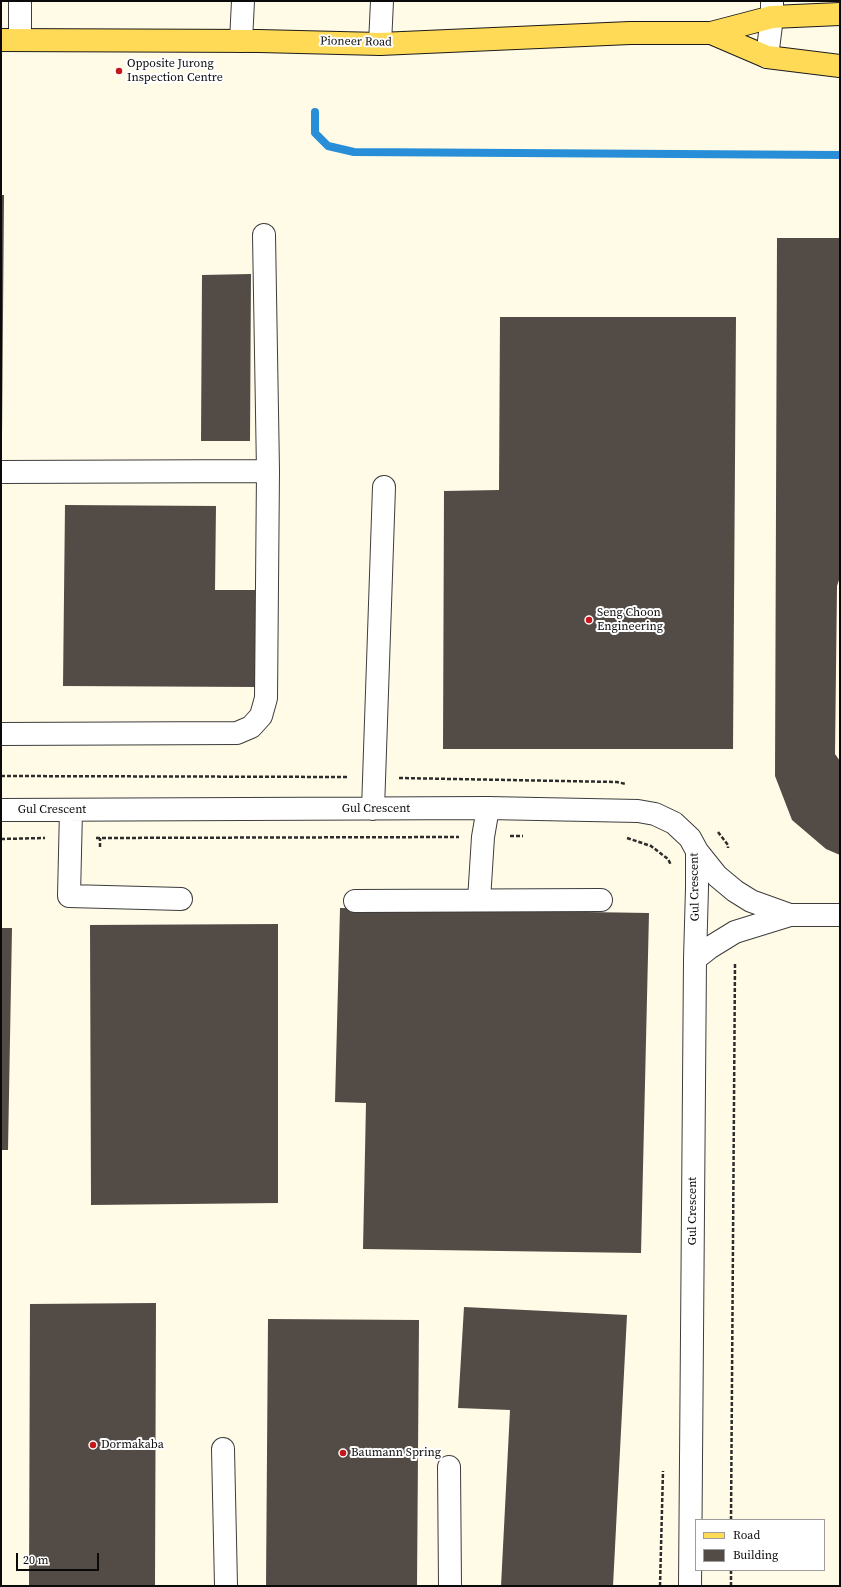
<!DOCTYPE html>
<html>
<head>
<meta charset="utf-8">
<style>
	body { margin:0 }
	#map { position:relative; width:841px; height:1587px; overflow:hidden; background:#fffbe7; font-family:"Source Serif 4",serif }
	canvas { display:block }
	.frame { position:absolute; inset:0; border:2px solid #0a0a0a; pointer-events:none }
	.legend { position:absolute; left:695px; top:1519px; width:130px; height:52px; box-sizing:border-box; background:#fff; border:1px solid #9d9d9d; margin:0; padding:5px 7px; list-style:none; font-size:12px; color:#0a0a0a }
	.legend li { display:flex; align-items:center; gap:8px; height:20px }
	.legend b { width:20px; border:1px solid #9d9d9d }
	.scale { position:absolute; left:16px; top:1553px; width:83px; height:18px; box-sizing:border-box; border:2px solid #0a0a0a; border-top:0; padding-left:5px; font-size:12px; line-height:14px; white-space:nowrap; color:#0a0a0a; -webkit-text-stroke:3px #fff; paint-order:stroke }
</style>
</head>
<body>
<div id="map">
<canvas width="841" height="1587"></canvas>
<div class="frame"></div>
<ul class="legend">
<li><b style="height:5px;background:#ffda57"></b>Road</li>
<li><b style="height:11px;background:#534b46"></b>Building</li>
</ul>
<div class="scale">20 m</div>
</div>
<script>
const c = document.querySelector('canvas').getContext('2d');
c.lineJoin = 'round';
const shape = rows => new Path2D(rows.map(r => 'M' + r).join(''));
function stroke(path, color, width, dash) { c.strokeStyle = color; c.lineWidth = width; c.lineCap = dash ? 'butt' : 'round'; c.setLineDash(dash || []); c.stroke(path); }
function paint(path, color) { c.fillStyle = color; c.fill(path, 'evenodd'); }
function label(font, color, halo, rows, align = 'center') {
  c.font = font + ' "Source Serif 4",serif'; c.lineWidth = 4; c.setLineDash([]); c.textBaseline = 'middle'; c.strokeStyle = halo; c.fillStyle = color; for (const [text, x, y, turn = 0] of rows) {
    c.save(); c.translate(x, y); c.rotate((+turn || 0) * Math.PI / 180); c.textAlign = isNaN(turn) ? turn : align; if (halo) c.strokeText(text, 0, 0); c.fillText(text, 0, 0); c.restore();
  }
}
const stream = shape([
	[315,112,315,133,328,146,354,152,840,155]
]);
const building = shape([
	[1,195,4,195,2,435,1,435],
	[777,238,840,238,840,577,837,586,835,754,840,761,840,855,826,849,792,820,775,776],
	[251,274,250,441,201,441,202,275],
	[500,317,736,317,733,749,443,749,444,491,499,490],
	[65,505,216,506,215,590,256,590,255,687,63,686],
	[340,908,649,913,641,1253,363,1249,366,1103,335,1102],
	[278,924,278,1203,91,1205,90,925],
	[1,928,12,928,8,1150,1,1150],
	[156,1303,155,1586,29,1586,30,1304],
	[464,1307,627,1315,613,1586,501,1586,510,1410,458,1408],
	[268,1319,419,1320,417,1586,266,1586]
]);
const path = shape([
	[1,776,348,777],
	[399,778,617,782,626,784],
	[718,832,728,845,728,848],
	[510,836,523,836],
	[96,838,459,837],
	[627,838,651,846,668,859,671,865],
	[1,839,45,838],
	[100,847,100,838],
	[731,1520,735,962],
	[731,1570,731,1586],
	[660,1586,663,1471]
]);
const minor = shape([
	[20,40,20,1],
	[241,41,243,1],
	[380,44,382,1],
	[767,57,772,17,772,1],
	[264,235,268,471],
	[1,472,268,471,266,698,261,716,251,727,237,733,1,734],
	[373,809,384,487],
	[1,810,488,808,638,811,655,814,674,823,690,838,697,851,697,888,695,959,690,1586],
	[71,810,69,896,181,899],
	[697,851,717,876,735,891,751,901,790,915],
	[479,900,483,837,488,808],
	[355,901,601,900],
	[695,959,709,948,735,932,790,915,840,915],
	[223,1449,226,1586],
	[449,1467,450,1586]
]);
const major = shape([
	[711,33,767,57,840,66],
	[1,40,259,41,380,44,630,33,711,33,772,17,840,14]
]);
const markers = [
	[119,71,4,"#c4181c"],
	[589,620,4,"#c4181c"],
	[93,1445,4,"#c4181c"],
	[343,1453,4,"#c4181c"]
];
const streetNames = [
	["Pioneer Road",356,42,1],
	["Gul Crescent",376,809],
	["Gul Crescent",52,810],
	["Gul Crescent",695,887,-91],
	["Gul Crescent",693,1211,-90]
];
const poiNames = [
	["Opposite Jurong",127,64],
	["Inspection Centre",127,78],
	["Seng Choon",597,613],
	["Engineering",597,627],
	["Dormakaba",101,1445],
	["Baumann Spring",351,1453]
];
stroke(stream, '#288ed8', 8);
paint(building, '#534b46');
stroke(minor, '#3d3d3d', 24);
stroke(major, '#1b1b1b', 24);
stroke(path, '#2c2c2c', 2.5, [4, 2]);
stroke(minor, '#fff', 22);
stroke(major, '#ffda57', 22);
for (const [x, y, r, color] of markers) { const dot = new Path2D(); dot.arc(x, y, r, 0, 2 * Math.PI); c.fillStyle = color; c.fill(dot); stroke(dot, '#fff', 1.5); }
label('12px', '#0a0a0a', '#fff', streetNames);
label('12px', '#0a0a0a', '#fff', poiNames, 'left');
</script>
</body>
</html>
